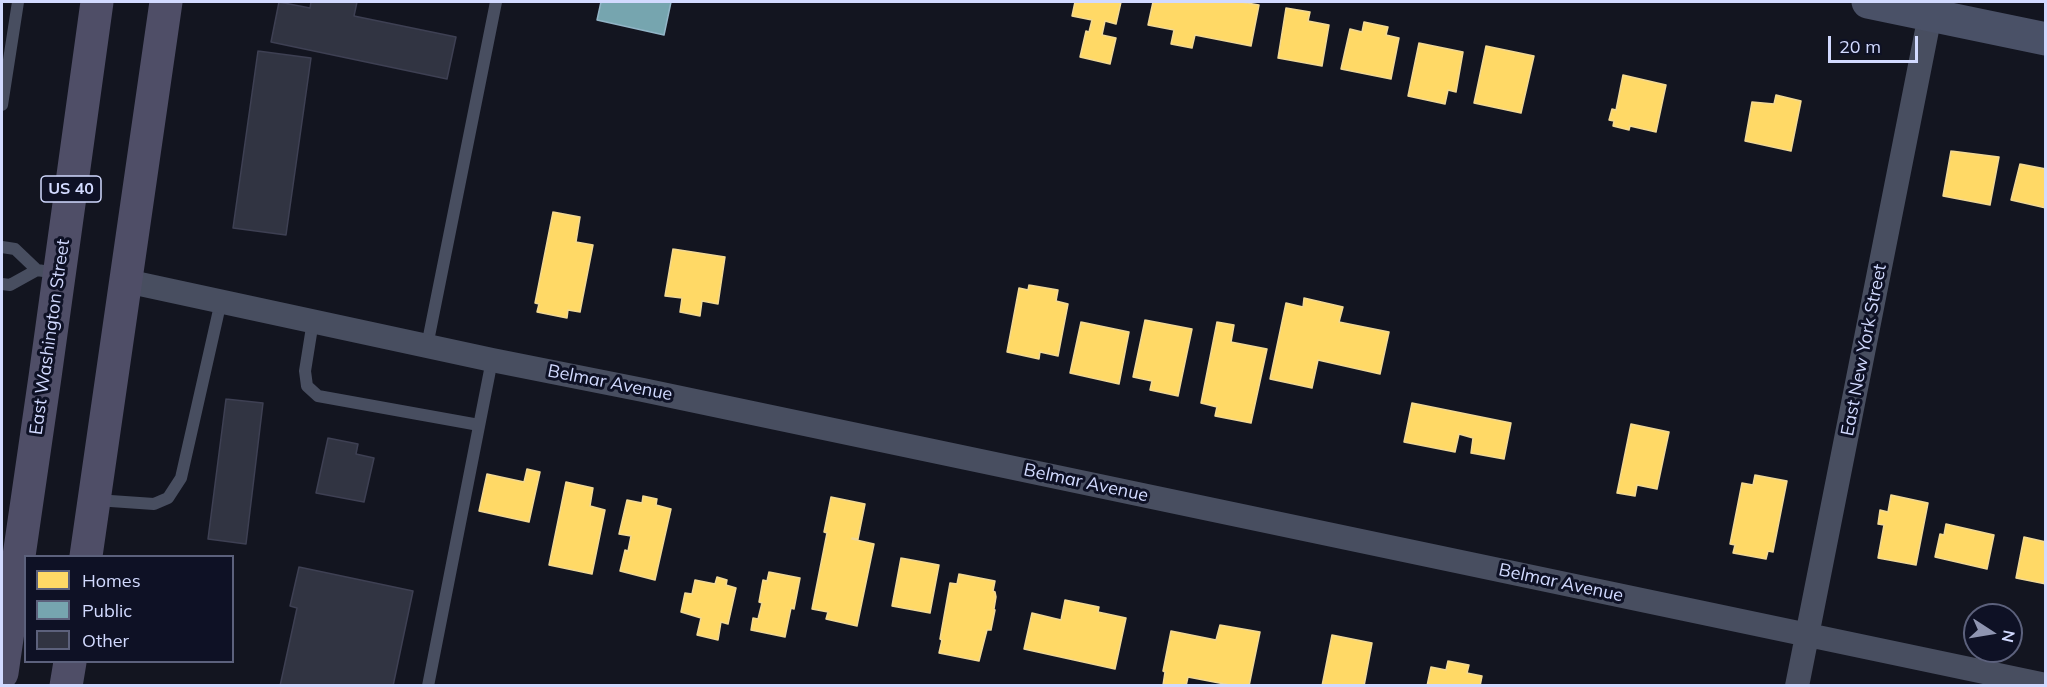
<!DOCTYPE html>
<html>
<head>
<meta charset="utf-8">
<style>
	body { margin:0 }
	#map { position:relative; width:2047px; height:687px; overflow:hidden; background:#131520; font-family:Mulish,sans-serif }
	canvas { display:block }
	.frame { position:absolute; inset:0; border:3px solid #d2daff; pointer-events:none }
	.legend { position:absolute; left:24px; top:555px; width:210px; height:108px; box-sizing:border-box; background:#0e1125; border:2px solid #5c617c; margin:0; padding:8px 10px; list-style:none; font-size:18px; color:#d2daff }
	.legend li { display:flex; align-items:center; gap:12px; height:30px }
	.legend b { width:30px; border:2px solid #5c617c }
	.north { position:absolute; left:1963px; top:603px; width:60px; height:60px; box-sizing:border-box; background:#0e1125; border:2px solid #5c617c; border-radius:50%; rotate:102deg; font-size:16px; font-weight:700; line-height:24px; text-align:center; color:#d2daff }
	.north::after { content:''; display:block; margin:auto; width:21px; height:27px; background:#8f95b1; clip-path:polygon(50% 0,100% 100%,50% 72%,0 100%) }
	.scale { position:absolute; left:1828px; top:36px; width:90px; height:27px; box-sizing:border-box; border:3px solid #d2daff; border-top:0; padding-left:8px; font-size:18px; line-height:21px; white-space:nowrap; color:#d2daff; -webkit-text-stroke:4px #0e1125; paint-order:stroke }
</style>
</head>
<body>
<div id="map">
<canvas width="2047" height="687"></canvas>
<div class="frame"></div>
<ul class="legend">
<li><b style="height:16px;background:#ffd966"></b>Homes</li>
<li><b style="height:16px;background:#76a5af"></b>Public</li>
<li><b style="height:16px;background:#313442"></b>Other</li>
</ul>
<div class="north">N</div>
<div class="scale">20 m</div>
</div>
<script>
const c = document.querySelector('canvas').getContext('2d');
c.lineJoin = 'round';
function paint(path, color) { c.fillStyle = color; c.fill(path, 'evenodd'); }
const shape = rows => new Path2D(rows.map(r => 'M' + r).join(''));
function stroke(path, color, width, dash) { c.strokeStyle = color; c.lineWidth = width; c.lineCap = dash ? 'butt' : 'round'; c.setLineDash(dash || []); c.stroke(path); }
function label(font, color, halo, rows, align = 'center') {
  c.font = font + ' Mulish,sans-serif'; c.lineWidth = 6; c.setLineDash([]); c.textBaseline = 'middle'; c.strokeStyle = halo; c.fillStyle = color; for (const [text, x, y, turn = 0] of rows) {
    c.save(); c.translate(x, y); c.rotate((+turn || 0) * Math.PI / 180); c.textAlign = isNaN(turn) ? turn : align; if (halo) c.strokeText(text, 0, 0); c.fillText(text, 0, 0); c.restore();
  }
}
const homes = shape([
	[1075,2,1121,2,1116,24,1105,21,1102,35,1116,38,1110,64,1080,57,1086,31,1089,32,1092,20,1072,16,1075,2],
	[1153,2,1241,2,1259,5,1251,46,1195,35,1192,48,1171,44,1174,30,1148,25,1153,2],
	[1286,8,1310,12,1308,21,1329,25,1322,66,1278,58,1286,8],
	[1364,22,1388,27,1386,35,1399,38,1391,79,1341,69,1350,29,1362,32,1364,22],
	[1419,43,1463,52,1456,92,1448,90,1445,104,1408,96,1419,43],
	[1486,46,1534,56,1521,113,1474,103,1486,46],
	[1623,75,1666,85,1656,132,1630,126,1629,130,1613,126,1614,121,1609,120,1612,109,1616,110,1623,75],
	[1776,95,1801,101,1791,151,1745,141,1752,102,1774,104,1776,95],
	[1951,151,1999,157,1990,205,1943,196,1951,151],
	[2020,164,2046,169,2046,208,2011,200,2020,164],
	[553,212,580,217,576,242,593,245,580,312,568,310,567,318,537,312,539,304,535,303,553,212],
	[673,249,725,257,718,304,702,301,700,316,680,312,682,298,665,296,673,249],
	[1029,285,1058,290,1056,301,1068,304,1058,356,1040,352,1039,359,1007,352,1019,288,1028,290,1029,285],
	[1304,298,1343,307,1339,322,1389,332,1380,374,1318,360,1312,388,1270,379,1286,303,1303,307,1304,298],
	[1145,320,1192,329,1178,396,1150,390,1152,381,1133,377,1145,320],
	[1081,322,1129,332,1119,384,1070,373,1081,322],
	[1217,322,1234,325,1231,342,1267,349,1251,423,1215,416,1217,407,1201,403,1217,322],
	[1412,403,1511,423,1504,459,1471,453,1473,438,1459,434,1455,452,1404,442,1412,403],
	[1631,424,1669,432,1657,489,1637,485,1635,496,1617,493,1631,424],
	[527,469,540,472,529,522,479,511,487,474,524,482,527,469],
	[1755,475,1787,481,1773,552,1768,551,1766,559,1733,553,1735,545,1730,544,1742,483,1753,485,1755,475],
	[566,482,593,488,590,506,605,510,592,574,549,565,566,482],
	[1891,495,1928,503,1916,565,1878,558,1884,525,1878,524,1880,510,1888,512,1891,495],
	[643,496,657,499,656,505,671,509,655,580,620,571,625,550,628,551,631,536,619,534,627,500,642,503,643,496],
	[831,497,865,504,858,539,852,538,852,539,874,544,857,626,826,619,828,612,812,609,827,533,824,532,831,497],
	[1946,524,1994,535,1987,569,1935,557,1940,534,1944,535,1946,524],
	[2024,537,2046,542,2046,584,2016,578,2024,537],
	[901,558,939,565,930,613,892,606,901,558],
	[769,572,800,578,794,609,791,608,785,637,751,630,753,618,758,619,762,603,759,602,763,580,767,581,769,572],
	[959,574,995,581,993,591,995,592,996,597,994,609,995,610,991,630,987,630,979,661,939,653,942,640,940,639,950,583,957,584,959,574],
	[717,577,727,580,726,585,736,588,728,624,721,622,718,640,697,635,701,618,681,612,685,593,692,594,695,580,715,584,717,577],
	[1065,600,1099,607,1098,612,1126,618,1115,669,1024,649,1032,613,1061,620,1065,600],
	[1220,625,1260,632,1249,686,1235,686,1188,677,1186,686,1163,685,1165,672,1163,671,1171,631,1216,640,1220,625],
	[1332,635,1372,643,1364,686,1322,686,1332,635],
	[1448,661,1469,665,1467,673,1482,676,1480,686,1427,686,1431,667,1446,670,1448,661]
]);
const public = shape([
	[601,2,671,2,664,35,597,20,601,2]
]);
const building = shape([
	[279,2,310,8,311,2,357,2,354,16,456,37,447,79,271,42,279,2],
	[258,51,311,58,286,235,233,228,258,51],
	[226,399,263,403,246,544,208,539,226,399],
	[328,438,358,444,356,454,374,458,364,502,316,493,328,438],
	[299,567,413,591,393,686,280,686,297,608,290,606,299,567]
]);
const service = shape([
	[2,105,18,2],
	[2,247,15,249,37,270,57,273],
	[2,284,10,285,37,270],
	[313,321,305,371,307,386,318,396,479,425],
	[427,346,496,2],
	[96,500,154,504,168,498,181,478,221,301],
	[428,686,492,360]
]);
const minor = shape([
	[126,281,492,360,643,390,2046,685],
	[1797,686,1930,15]
]);
const secondary = shape([
	[1868,2,2046,39]
]);
const primary = shape([
	[86,556,166,2],
	[2,673,45,377,97,2],
	[66,686,70,662]
]);
const shields = [
	[71,189,60]
];
const shieldNames = [
	["US 40",71,189]
];
const streetNames = [
	["East Washington Street",50,337,-82],
	["East New York Street",1864,350,-79],
	["Belmar Avenue",610,383,11],
	["Belmar Avenue",1086,483,12],
	["Belmar Avenue",1561,583,12]
];
paint(homes, '#ffd966');
stroke(homes, '#f2d994', 1.5);
paint(public, '#76a5af');
stroke(public, '#92b5c7', 1.5);
paint(building, '#313442');
stroke(building, '#3e4053', 1.5);
stroke(service, '#484e60', 12);
stroke(minor, '#484e60', 24);
stroke(secondary, '#4a5167', 33);
stroke(primary, '#4f4e67', 33);
for (const [x, y, w] of shields) { const box = new Path2D(); box.roundRect(x - w / 2, y - 13, w, 26, 4.5); c.fillStyle = '#0e1125'; c.fill(box); stroke(box, '#d2daff', 1.5); }
label('bold 16px', '#d2daff', null, shieldNames);
label('18px', '#d2daff', '#0e1125', streetNames);
</script>
</body>
</html>
